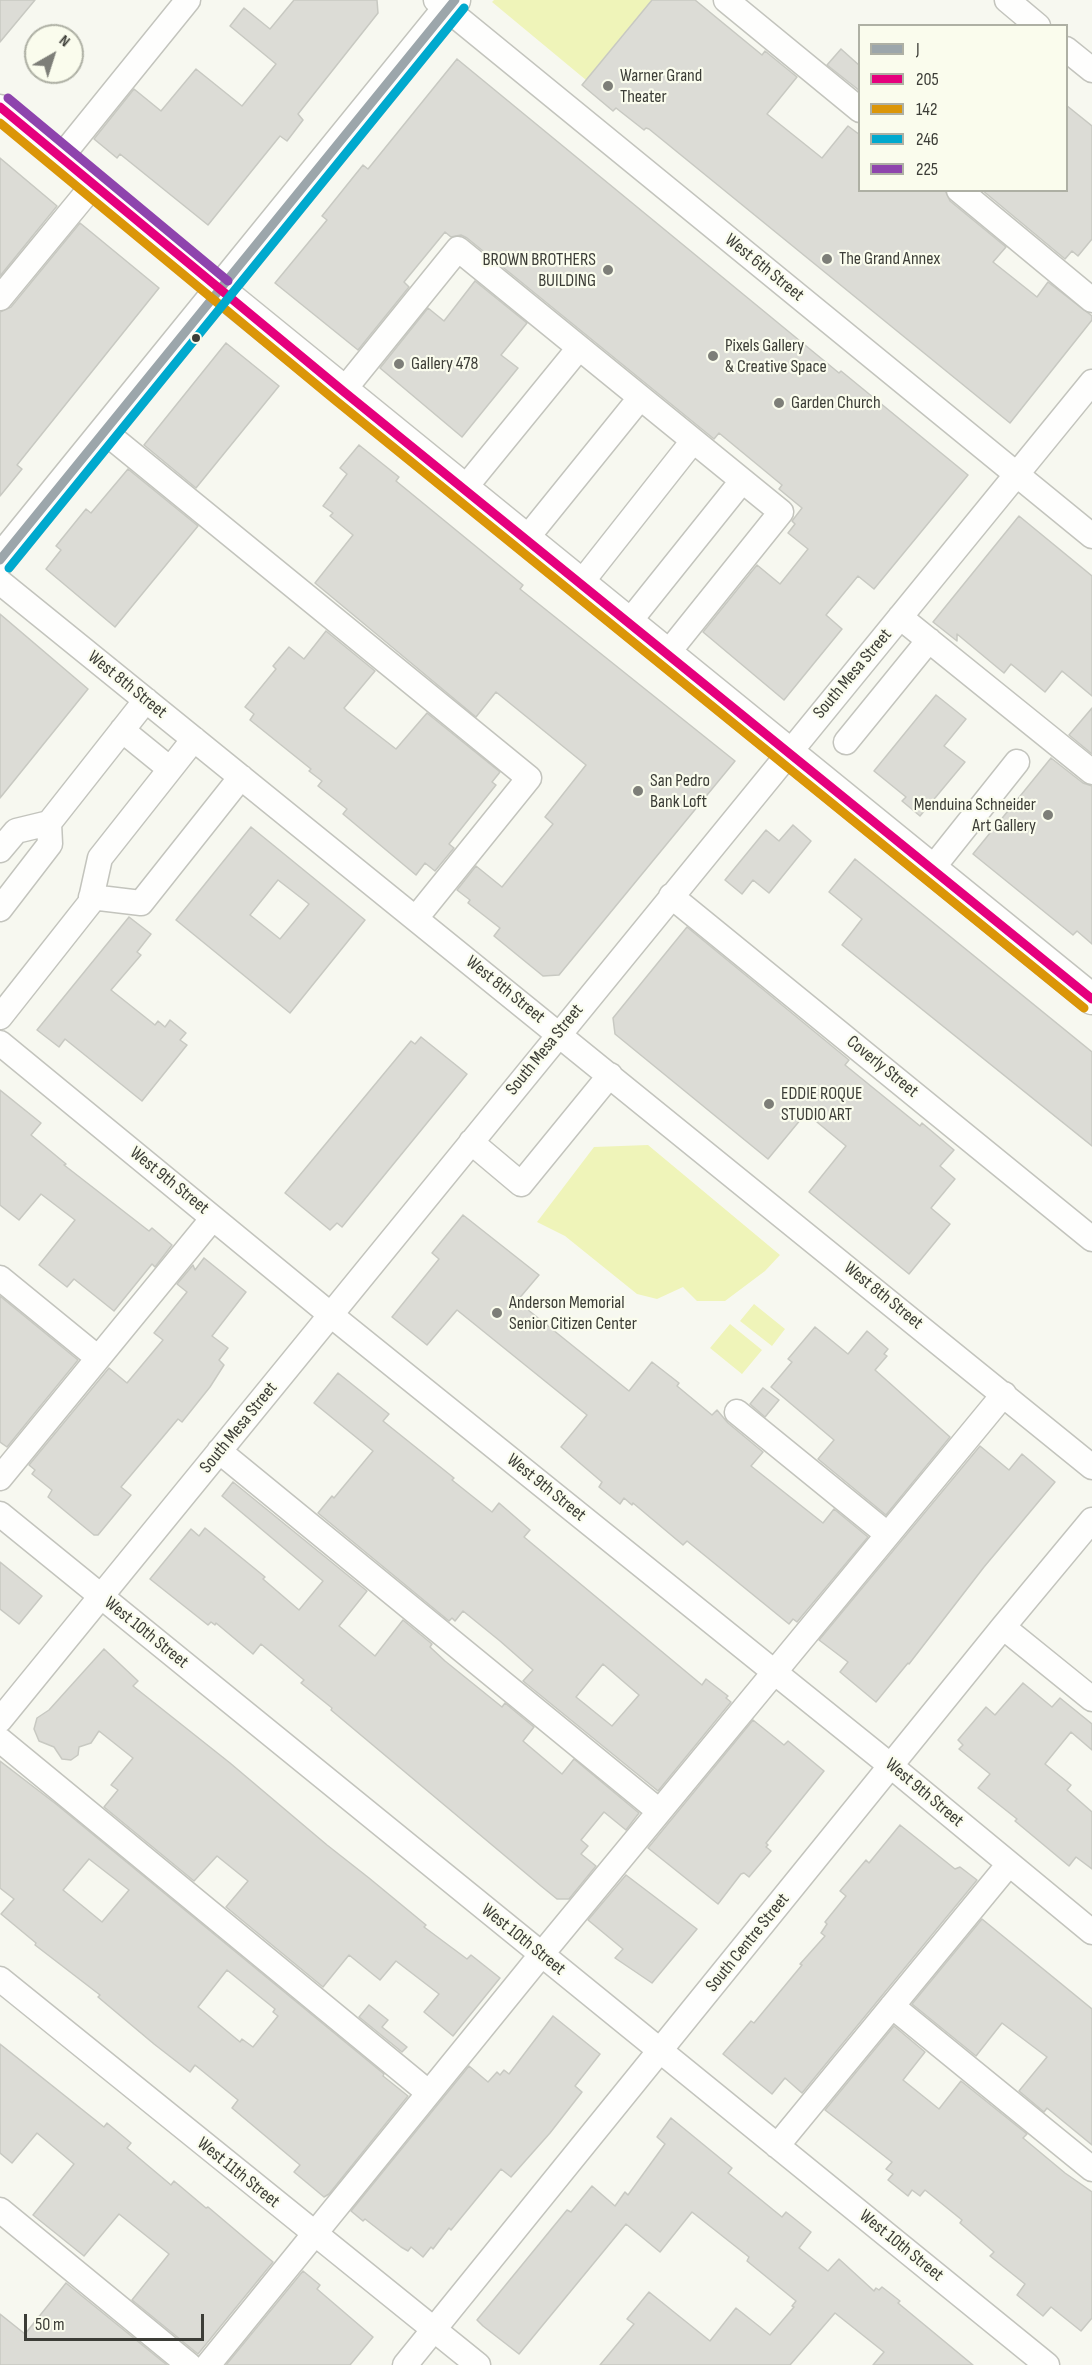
<!DOCTYPE html>
<html>
<head>
<meta charset="utf-8">
<style>
	body { margin:0 }
	#map { position:relative; width:1092px; height:2365px; overflow:hidden; background:#f7f8f0; font-family:"Sofia Sans Condensed",sans-serif }
	canvas { display:block }
	.legend { position:absolute; left:858px; top:24px; width:210px; height:168px; box-sizing:border-box; background:#fafced; border:2px solid #aeb0a4; margin:0; padding:8px 10px; list-style:none; font-size:18px; color:#3c3d37 }
	.legend li { display:flex; align-items:center; gap:12px; height:30px }
	.legend b { width:30px; border:2px solid #aeb0a4 }
	.north { position:absolute; left:24px; top:24px; width:60px; height:60px; box-sizing:border-box; background:#fafced; border:2px solid #aeb0a4; border-radius:50%; rotate:39deg; font-size:16px; font-weight:700; line-height:24px; text-align:center; color:#3c3d37 }
	.north::after { content:''; display:block; margin:auto; width:21px; height:27px; background:#7d7e78; clip-path:polygon(50% 0,100% 100%,50% 72%,0 100%) }
	.scale { position:absolute; left:24px; top:2314px; width:180px; height:27px; box-sizing:border-box; border:3px solid #3c3d37; border-top:0; padding-left:8px; font-size:18px; line-height:21px; white-space:nowrap; color:#3c3d37; -webkit-text-stroke:4px #fafced; paint-order:stroke }
</style>
</head>
<body>
<div id="map">
<canvas width="1092" height="2365"></canvas>
<ul class="legend">
<li><b style="height:8px;background:#9ca6ab"></b>J</li>
<li><b style="height:8px;background:#e5007d"></b>205</li>
<li><b style="height:8px;background:#db9608"></b>142</li>
<li><b style="height:8px;background:#00a9ce"></b>246</li>
<li><b style="height:8px;background:#8e44ad"></b>225</li>
</ul>
<div class="north">N</div>
<div class="scale">50 m</div>
</div>
<script>
const c = document.querySelector('canvas').getContext('2d');
c.lineJoin = 'round';
function paint(path, color) { c.fillStyle = color; c.fill(path, 'evenodd'); }
const shape = rows => new Path2D(rows.map(r => 'M' + r).join(''));
function stroke(path, color, width, dash) { c.strokeStyle = color; c.lineWidth = width; c.lineCap = dash ? 'butt' : 'round'; c.setLineDash(dash || []); c.stroke(path); }
function label(font, color, halo, rows, align = 'center') {
  c.font = font + ' "Sofia Sans Condensed",sans-serif'; c.lineWidth = 4.5; c.setLineDash([]); c.textBaseline = 'middle'; c.strokeStyle = halo; c.fillStyle = color; for (const [text, x, y, turn = 0] of rows) {
    c.save(); c.translate(x, y); c.rotate((+turn || 0) * Math.PI / 180); c.textAlign = isNaN(turn) ? turn : align; if (halo) c.strokeText(text, 0, 0); c.fillText(text, 0, 0); c.restore();
  }
}
const green = shape([
	[494,0,652,0,586,80,492,2],
	[648,1145,780,1255,765,1271,725,1301,697,1301,683,1287,657,1299,637,1294,565,1236,537,1222,594,1147],
	[754,1304,785,1329,772,1346,740,1321],
	[730,1324,762,1350,742,1374,710,1348]
]);
const building = shape([
	[0,0,35,0,0,42,0,0],
	[294,0,377,0,378,13,298,114,303,120,287,141,280,136,208,225,120,154,117,158,94,139,134,89,161,111,196,69,242,106,276,64,230,26,244,8,270,29,294,0],
	[652,0,695,0,762,55,765,51,797,77,767,114,822,158,848,126,860,135,860,190,945,190,950,201,1006,247,993,262,1037,297,1048,282,1092,316,1092,320,1010,423,649,129,646,128,644,130,616,108,613,111,582,85,652,0],
	[841,49,860,66,860,91,827,65,841,49],
	[457,59,839,373,841,371,968,475,874,589,858,576,826,615,842,629,784,700,703,632,757,565,780,584,808,549,788,533,795,524,792,521,802,508,779,489,782,485,719,433,714,439,467,238,461,235,451,237,445,232,404,282,409,287,358,350,275,283,327,220,322,216,363,165,368,169,457,59],
	[1066,105,1092,126,1092,239,1078,256,1072,251,1065,259,982,190,1066,190,1066,105],
	[0,158,57,206,0,276,0,158],
	[80,223,159,288,17,465,22,469,0,496,0,312,11,307,80,223],
	[475,281,527,323,501,355,518,368,462,437,380,368,428,308,444,321,475,281],
	[226,343,279,386,196,488,144,445,226,343],
	[359,445,399,477,396,481,523,585,520,589,735,761,559,975,543,976,494,936,500,928,468,903,470,900,457,890,476,866,502,887,553,824,545,817,586,765,496,692,476,717,315,583,353,535,330,516,333,513,323,506,347,474,340,468,359,445],
	[128,469,198,526,115,627,46,569,61,550,56,546,86,509,91,513,128,469],
	[1019,516,1092,576,1092,696,1062,671,1045,692,1011,664,1004,673,957,634,957,641,933,622,1019,516],
	[0,614,88,689,0,798,0,614],
	[326,631,375,671,344,708,347,711,396,749,427,713,500,772,492,782,496,785,449,844,454,848,435,871,425,863,416,875,343,814,347,809,318,786,322,781,309,771,311,769,250,720,254,714,245,707,276,669,273,666,289,647,304,659,326,631],
	[936,695,966,719,944,746,965,762,920,816,902,801,906,797,874,771,936,695],
	[1092,708,1092,754,1069,735,1092,708],
	[1051,758,1083,783,1092,786,1092,944,1077,931,1073,935,973,854,1051,758],
	[793,825,811,841,769,893,753,880,742,894,725,880,766,830,779,841,793,825],
	[251,827,365,920,290,1013,176,920,251,827],
	[278,880,309,904,280,939,250,915,278,880],
	[855,859,1092,1052,1092,1146,842,945,862,919,829,892,855,859],
	[129,917,151,934,137,952,141,955,111,990,155,1025,158,1021,165,1027,170,1020,186,1033,180,1040,187,1045,142,1101,65,1039,59,1047,37,1030,129,917],
	[687,927,849,1060,845,1065,920,1126,922,1123,954,1150,940,1166,955,1179,931,1208,950,1224,909,1274,809,1192,846,1146,806,1113,768,1159,615,1034,613,1018,687,927],
	[421,1037,467,1074,342,1227,337,1223,330,1230,285,1193,411,1041,415,1044,421,1037],
	[0,1090,41,1123,31,1135,66,1164,64,1165,149,1231,152,1228,172,1245,155,1267,152,1264,114,1311,74,1279,67,1287,39,1265,75,1220,41,1194,19,1220,0,1205,0,1090],
	[463,1215,539,1275,517,1301,629,1391,652,1362,679,1383,677,1386,712,1415,717,1410,728,1423,763,1452,751,1466,823,1523,834,1509,868,1537,797,1622,793,1619,789,1624,687,1541,683,1545,633,1503,632,1505,624,1498,620,1504,599,1487,602,1482,561,1447,587,1415,457,1310,427,1345,392,1317,439,1259,432,1253,463,1215],
	[204,1258,246,1292,212,1336,228,1348,219,1360,224,1365,210,1387,182,1422,178,1419,121,1487,131,1495,98,1535,94,1535,48,1497,52,1490,32,1474,35,1470,29,1465,109,1368,127,1383,163,1340,154,1333,187,1292,177,1284,193,1265,195,1270,204,1258],
	[0,1296,78,1360,7,1447,0,1442,0,1296],
	[815,1327,848,1354,867,1331,888,1349,884,1354,887,1356,875,1370,950,1437,886,1515,818,1459,834,1440,771,1387,792,1362,788,1359,815,1327],
	[338,1373,389,1414,383,1421,454,1478,452,1480,492,1512,499,1503,530,1530,524,1537,702,1685,706,1679,728,1696,726,1698,731,1702,658,1791,523,1681,533,1670,500,1641,463,1611,455,1621,452,1618,449,1621,318,1513,332,1496,334,1498,373,1451,314,1403,338,1373],
	[603,1664,639,1695,612,1726,576,1697,603,1664],
	[763,1388,779,1400,765,1417,750,1404,763,1388],
	[980,1446,1009,1470,1022,1454,1055,1482,984,1567,909,1664,908,1663,876,1702,840,1672,848,1662,819,1640,980,1446],
	[233,1482,367,1591,339,1626,375,1656,403,1620,432,1644,430,1647,445,1661,502,1707,505,1703,534,1727,523,1741,562,1774,574,1759,639,1813,626,1830,604,1812,581,1840,588,1846,581,1854,596,1866,569,1899,557,1899,541,1886,331,1710,332,1708,301,1683,304,1680,261,1644,253,1654,216,1623,215,1625,211,1622,208,1625,150,1579,191,1529,199,1536,205,1528,265,1577,263,1579,299,1610,323,1581,222,1496,233,1482],
	[0,1562,42,1596,19,1624,0,1609,0,1562],
	[104,1649,138,1681,133,1686,230,1763,327,1845,369,1878,426,1925,424,1927,467,1959,471,1955,500,1978,453,2036,424,2012,439,1994,396,1961,380,1980,349,1955,323,1987,226,1907,248,1881,217,1856,194,1881,104,1807,118,1790,111,1785,133,1758,99,1731,91,1743,79,1747,78,1755,71,1760,62,1759,54,1747,39,1741,34,1729,37,1718,49,1710,104,1649],
	[1023,1683,1052,1707,1060,1698,1092,1724,1092,1750,1071,1732,1045,1764,1071,1785,1067,1790,1092,1812,1092,1869,1076,1857,1069,1866,1015,1821,1017,1819,978,1788,990,1774,959,1749,963,1745,958,1740,986,1707,995,1715,1023,1683],
	[753,1720,784,1745,788,1741,824,1771,766,1843,768,1845,766,1847,771,1851,749,1877,744,1873,741,1874,718,1904,648,1848,753,1720],
	[0,1761,56,1804,384,2074,383,2076,408,2096,329,2194,324,2197,294,2172,300,2165,232,2108,238,2100,195,2065,190,2072,154,2044,98,1997,100,1995,35,1945,36,1943,1,1914,14,1899,0,1888,0,1761],
	[89,1859,129,1890,102,1922,63,1890,89,1859],
	[227,1970,275,2009,273,2012,278,2016,253,2047,242,2039,240,2042,198,2007,227,1970],
	[900,1825,955,1869,960,1867,977,1880,802,2093,785,2078,772,2094,723,2054,751,2021,754,2023,802,1965,800,1964,825,1936,821,1933,827,1924,825,1922,846,1896,840,1891,866,1860,869,1863,900,1825],
	[626,1875,697,1929,652,1983,615,1958,623,1949,588,1920,626,1875],
	[982,1919,1092,2009,1092,2145,1047,2108,1044,2112,1019,2091,1047,2057,1002,2023,976,2056,912,2004,982,1919],
	[369,2005,388,2020,382,2027,407,2047,402,2052,359,2017,369,2005],
	[553,2016,600,2054,575,2086,582,2092,550,2133,511,2177,501,2169,451,2230,449,2228,433,2249,431,2247,423,2257,411,2247,408,2251,401,2247,365,2219,363,2221,351,2211,469,2066,488,2082,497,2072,500,2075,504,2070,509,2074,553,2016],
	[894,2026,925,2052,903,2080,939,2109,961,2081,1027,2134,1023,2138,1065,2173,1092,2192,1092,2318,1081,2331,1051,2307,1043,2316,1017,2295,1025,2284,990,2256,994,2252,960,2223,962,2220,925,2190,920,2196,912,2190,908,2196,888,2180,893,2174,886,2169,892,2162,825,2110,894,2026],
	[0,2044,104,2127,107,2123,131,2143,127,2148,171,2185,174,2181,206,2208,208,2207,273,2262,198,2354,132,2300,169,2254,119,2214,84,2256,33,2215,74,2164,37,2133,12,2163,0,2153,0,2044],
	[671,2118,732,2168,728,2173,782,2217,786,2212,811,2232,799,2248,828,2271,839,2259,874,2291,876,2288,879,2290,882,2287,900,2301,898,2303,973,2365,873,2365,884,2352,835,2313,790,2365,600,2365,634,2324,627,2319,649,2292,710,2341,736,2308,770,2335,794,2307,792,2306,796,2301,747,2261,749,2257,692,2212,660,2252,626,2224,519,2354,483,2326,477,2320,567,2210,571,2212,592,2186,615,2206,625,2192,628,2195,665,2144,657,2137,671,2118],
	[303,2271,320,2285,317,2289,373,2337,350,2365,226,2365,303,2271],
	[66,2283,167,2365,0,2365,0,2314,25,2334,66,2283]
]);
const minor = shape([
	[436,0,1092,536],
	[726,0,860,110],
	[1007,0,1038,26],
	[1066,49,1092,70],
	[0,107,220,290],
	[61,157,188,0],
	[959,190,1092,300],
	[0,298,94,184],
	[343,391,458,249,781,512,667,654],
	[105,432,529,778,416,918],
	[464,489,579,348],
	[526,539,640,398],
	[0,582,1092,1467],
	[581,583,693,441],
	[900,617,1092,772],
	[629,622,742,481],
	[122,730,170,769],
	[846,742,929,640],
	[0,850,16,831,49,823],
	[931,870,1017,762],
	[671,896,1092,1239],
	[91,897,141,903,241,777],
	[0,909,50,844,49,823,146,700],
	[0,1017,90,903,100,858,194,739],
	[0,1043,331,1315,891,1766,1092,1932],
	[471,1142,521,1184,610,1075],
	[0,1278,98,1358],
	[737,1412,887,1534],
	[219,1451,659,1811],
	[0,1478,213,1218],
	[0,1514,1047,2365],
	[1003,1627,1092,1699],
	[0,1720,1092,382],
	[0,1740,429,2093],
	[0,1979,478,2365],
	[892,2006,1092,2169],
	[777,2146,1009,1864],
	[0,2210,189,2365],
	[208,2365,541,1955,1004,1394],
	[405,2365,1003,1627,1092,1520]
]);
const major = shape([
	[220,290,1092,999],
	[0,560,455,0]
]);
const bus1 = shape([
	[0,560,455,0]
]);
const bus2 = shape([
	[0,107,343,391,1092,999]
]);
const bus3 = shape([
	[0,123,335,400,1084,1008]
]);
const bus4 = shape([
	[9,568,464,8]
]);
const bus5 = shape([
	[8,98,228,281]
]);
const markers = [
	[608,86,6,"#7d7e78"],
	[827,259,6,"#7d7e78"],
	[608,270,6,"#7d7e78"],
	[196,338,5,"#3c3d37"],
	[713,356,6,"#7d7e78"],
	[399,364,6,"#7d7e78"],
	[779,403,6,"#7d7e78"],
	[638,791,6,"#7d7e78"],
	[1048,815,6,"#7d7e78"],
	[769,1104,6,"#7d7e78"],
	[497,1313,6,"#7d7e78"]
];
const poiNames = [
	["Warner Grand",620,76],
	["Theater",620,97],
	["The Grand Annex",839,259],
	["BROWN BROTHERS",596,260,"right"],
	["BUILDING",596,281,"right"],
	["Pixels Gallery",725,346],
	["& Creative Space",725,367],
	["Gallery 478",411,364],
	["Garden Church",791,403],
	["San Pedro",650,781],
	["Bank Loft",650,802],
	["Menduina Schneider",1036,805,"right"],
	["Art Gallery",1036,826,"right"],
	["EDDIE ROQUE",781,1094],
	["STUDIO ART",781,1115],
	["Anderson Memorial",509,1303],
	["Senior Citizen Center",509,1324]
];
const streetNames = [
	["West 6th Street",764,268,39],
	["South Mesa Street",853,674,-50],
	["West 8th Street",127,685,39],
	["West 8th Street",505,990,39],
	["South Mesa Street",545,1050,-51],
	["Coverly Street",882,1067,39],
	["West 9th Street",169,1181,39],
	["West 8th Street",883,1296,39],
	["South Mesa Street",239,1428,-51],
	["West 9th Street",546,1488,39],
	["West 10th Street",146,1633,39],
	["West 9th Street",924,1793,40],
	["West 10th Street",523,1940,39],
	["South Centre Street",748,1943,-51],
	["West 11th Street",238,2173,39],
	["West 10th Street",901,2246,39]
];
paint(green, '#eff4b9');
paint(building, '#dcdcd6');
stroke(building, '#c8c9c2', 1.5);
stroke(minor, '#c3c4bd', 27);
stroke(major, '#c3c4bd', 33);
stroke(minor, '#fefefd', 24);
stroke(major, '#fefefd', 30);
stroke(bus1, '#9ca6ab', 9);
stroke(bus2, '#e5007d', 9);
stroke(bus3, '#db9608', 9);
stroke(bus4, '#00a9ce', 9);
stroke(bus5, '#8e44ad', 9);
for (const [x, y, r, color] of markers) { const dot = new Path2D(); dot.arc(x, y, r, 0, 2 * Math.PI); c.fillStyle = color; c.fill(dot); stroke(dot, '#fafced', 2); }
label('18px', '#3c3d37', '#fafced', poiNames, 'left');
label('18px', '#3c3d37', '#fafced', streetNames);
</script>
</body>
</html>
